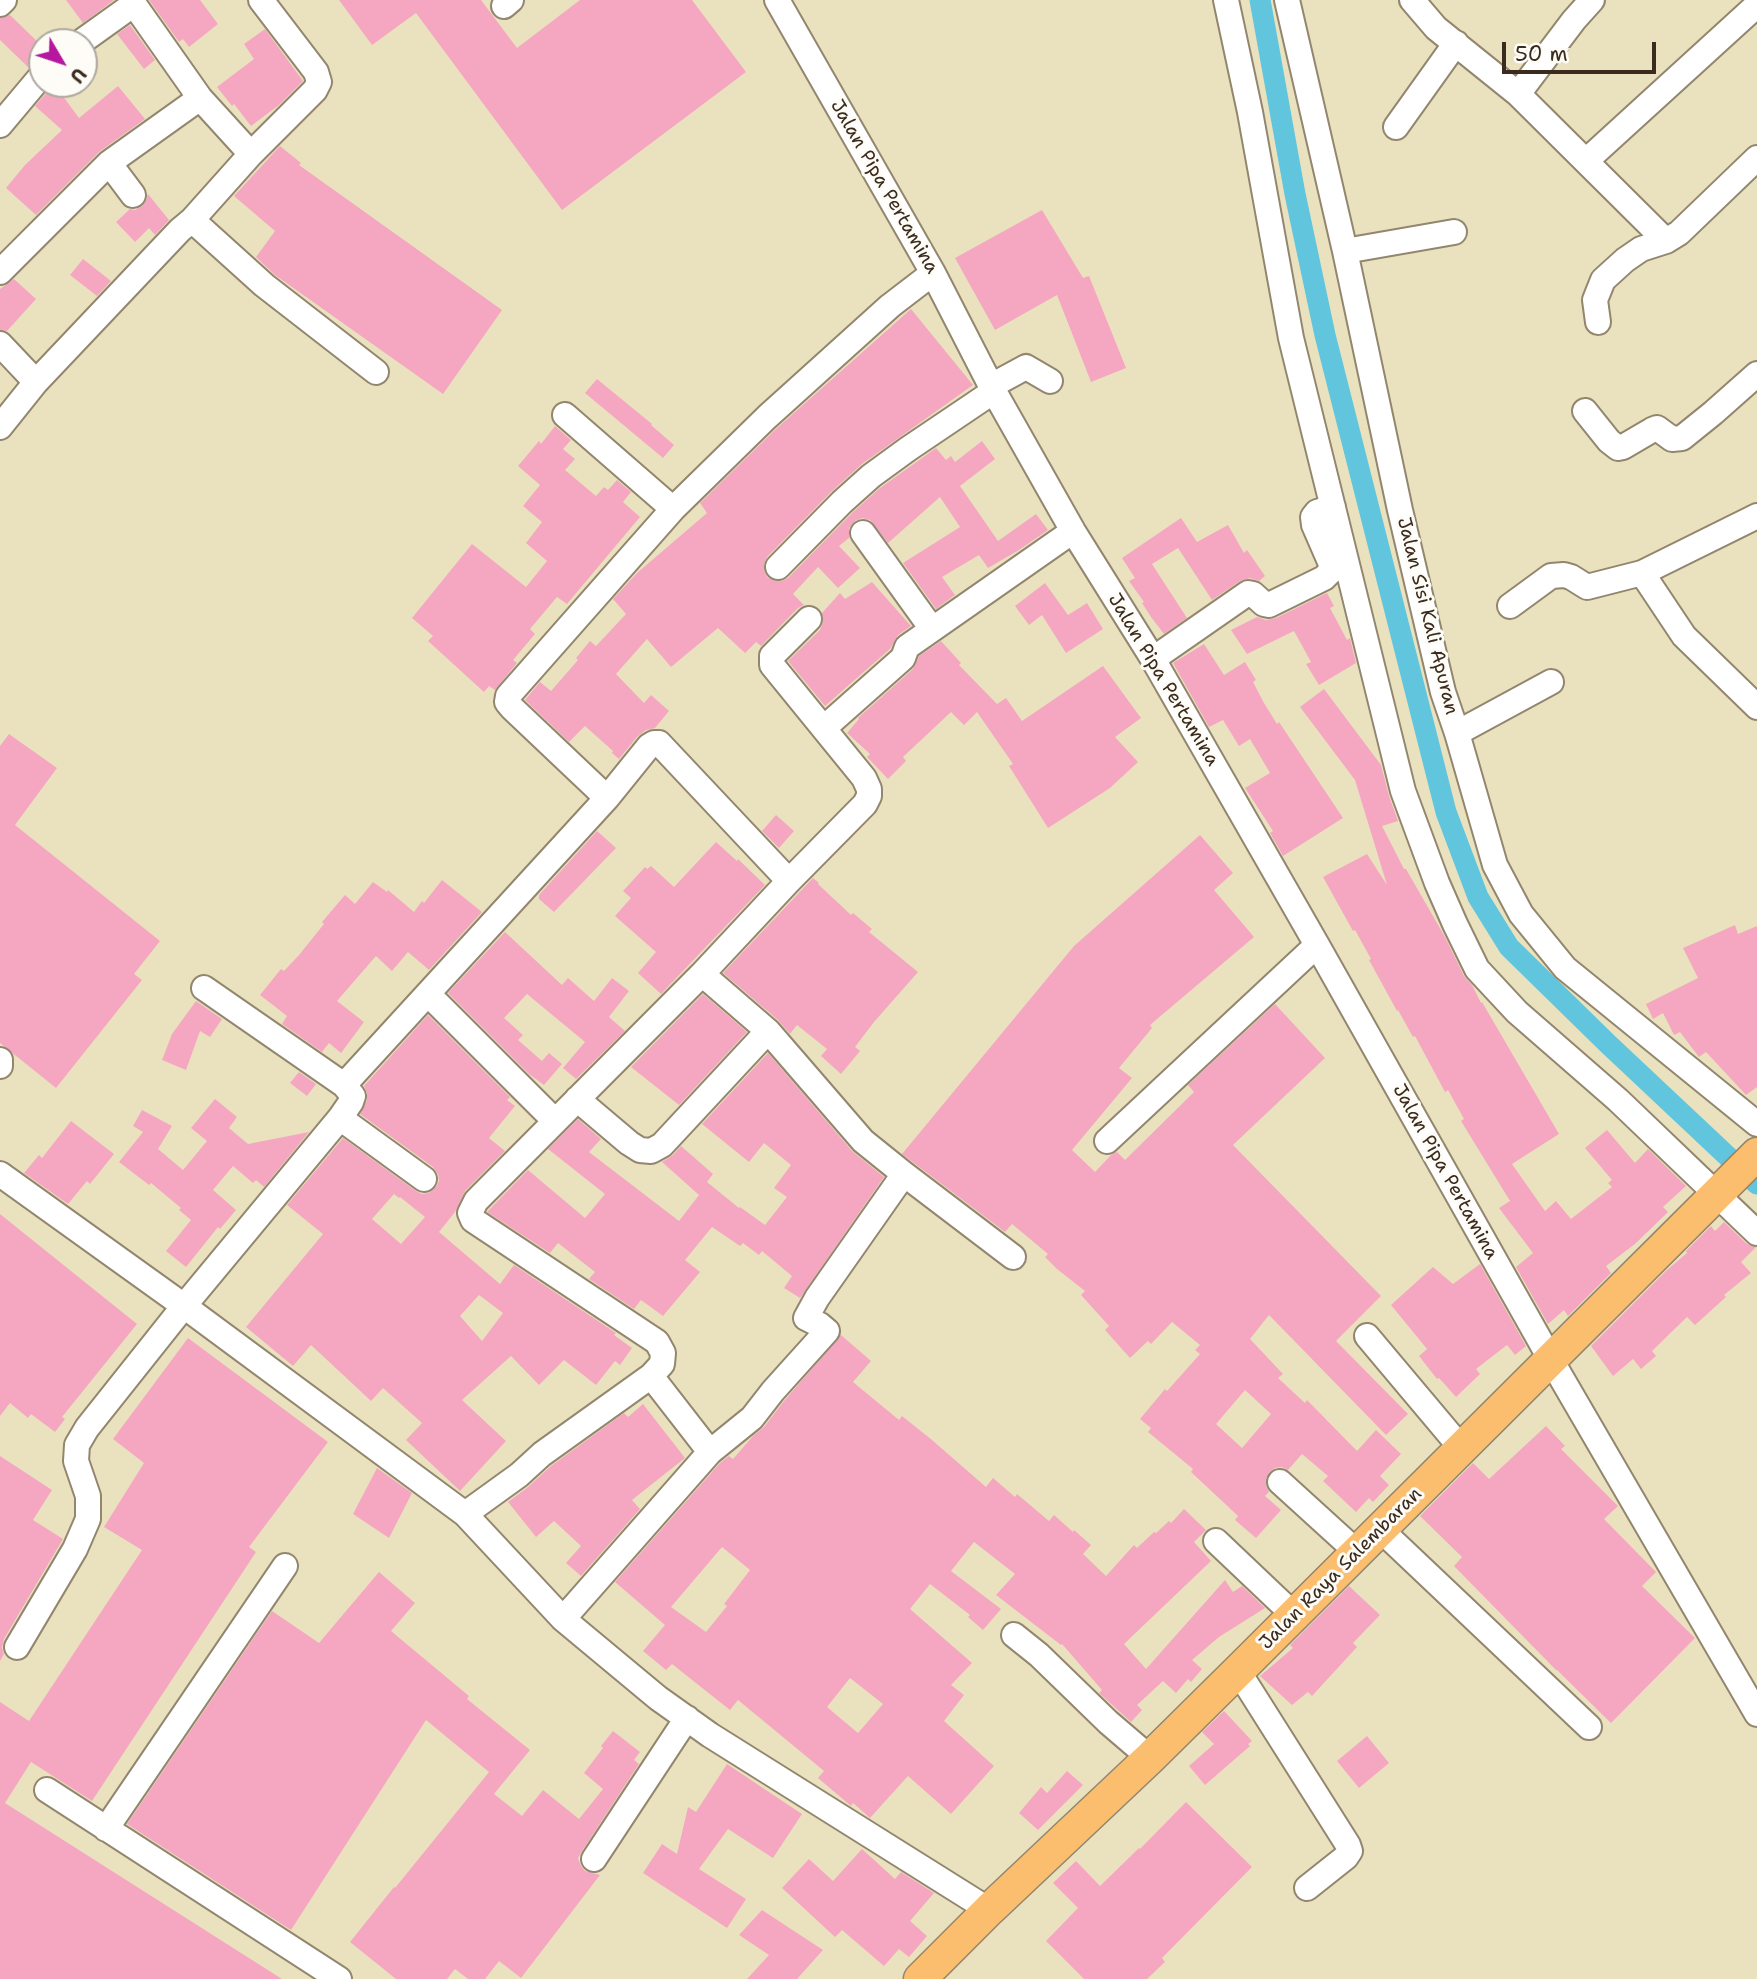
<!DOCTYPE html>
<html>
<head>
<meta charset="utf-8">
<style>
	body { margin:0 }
	#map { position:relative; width:1757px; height:1979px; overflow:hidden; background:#eae2bf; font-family:"Shantell Sans",sans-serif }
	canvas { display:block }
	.north { position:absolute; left:28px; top:28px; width:70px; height:70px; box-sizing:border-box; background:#fdfcf7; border:2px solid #afa8a0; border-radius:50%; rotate:129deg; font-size:19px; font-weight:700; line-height:28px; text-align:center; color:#3b2a1e }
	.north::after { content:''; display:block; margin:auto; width:24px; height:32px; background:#b5179e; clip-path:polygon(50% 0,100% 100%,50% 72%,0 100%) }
	.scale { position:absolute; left:1502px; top:42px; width:154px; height:32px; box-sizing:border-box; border:4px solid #3b2a1e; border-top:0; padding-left:9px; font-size:21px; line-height:24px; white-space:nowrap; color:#3b2a1e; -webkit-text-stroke:5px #fdfcf7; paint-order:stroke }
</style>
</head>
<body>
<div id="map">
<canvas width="1757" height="1979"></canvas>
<div class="north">U</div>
<div class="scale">50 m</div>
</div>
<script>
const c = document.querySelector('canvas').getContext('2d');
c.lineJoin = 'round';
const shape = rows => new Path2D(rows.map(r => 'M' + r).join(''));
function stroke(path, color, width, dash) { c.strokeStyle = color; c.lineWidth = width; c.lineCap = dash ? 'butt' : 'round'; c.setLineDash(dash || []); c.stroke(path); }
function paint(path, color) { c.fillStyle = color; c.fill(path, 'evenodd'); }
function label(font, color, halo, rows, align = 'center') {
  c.font = font + ' "Shantell Sans",sans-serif'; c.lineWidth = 6; c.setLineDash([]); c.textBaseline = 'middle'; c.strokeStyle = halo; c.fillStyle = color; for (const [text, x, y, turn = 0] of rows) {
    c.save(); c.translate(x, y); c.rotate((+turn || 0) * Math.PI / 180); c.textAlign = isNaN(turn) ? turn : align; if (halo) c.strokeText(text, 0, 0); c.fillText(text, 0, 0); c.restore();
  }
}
const canal = shape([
	[1260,0,1295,194,1325,335,1446,812,1478,897,1509,947,1607,1043,1757,1184]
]);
const building = shape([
	[66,0,114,0,83,23],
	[149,0,200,0,218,24,189,47,183,39,179,42],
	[339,0,481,0,517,48,580,0,692,0,746,72,562,210,416,13,372,45],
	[10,15,42,46,42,60,36,61,29,68,0,40,0,18],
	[130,25,155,60,144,69,117,34],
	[265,29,303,81,279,105,251,126,234,104,232,106,217,87,254,59,244,44],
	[54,84,79,118,118,86,145,119,99,152,36,215,6,188,25,165,62,130,35,106],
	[280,146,301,163,299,165,502,310,443,394,275,275,256,257,275,231,234,196],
	[148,194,169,220,155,235,149,228,135,242,116,222,130,209,135,210,142,206,146,201],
	[1042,210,1083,278,1089,276,1126,368,1091,382,1057,295,995,330,955,258],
	[83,259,111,281,97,296,70,275],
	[14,279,36,299,7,331,0,330,0,289],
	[911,309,973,385,862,464,832,491,767,557,764,564,764,570,767,577,775,581,781,581,788,578,852,513,880,488,936,448,946,460,951,456,955,462,982,441,995,459,960,486,998,541,1036,514,1048,530,1019,550,988,568,979,555,942,577,955,595,936,609,903,563,960,527,940,497,888,543,870,520,862,518,855,521,849,528,849,538,839,546,860,568,838,588,818,567,793,594,804,605,798,608,761,646,756,642,745,653,718,628,671,667,647,639,616,674,644,703,651,695,669,711,655,728,646,730,637,737,619,759,612,753,613,751,585,726,569,742,525,700,540,682,551,691,578,660,576,658,590,641,596,646,626,614,613,599,637,573,707,513,700,503,777,428],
	[597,379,652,424,651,425,674,445,663,458,585,393],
	[555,426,571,440,563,449,575,459,565,470,596,496,604,487,608,490,617,480,631,492,623,502,640,517,567,604,557,597,530,629,535,634,513,660,517,663,495,690,489,686,484,692,428,641,433,636,412,618,472,544,526,587,547,561,526,543,542,522,523,506,540,485,518,466,539,441,541,444],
	[1181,518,1197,542,1228,525,1244,553,1247,550,1265,576,1259,581,1250,578,1240,581,1212,600,1178,548,1152,564,1187,618,1164,634,1151,617,1142,603,1144,602,1129,581,1135,578,1122,558],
	[872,582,911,626,898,635,890,649,825,706,788,661,820,630,823,622,822,613,840,593,845,599],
	[1045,583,1068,615,1087,603,1103,629,1066,653,1042,615,1029,625,1015,606],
	[1327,593,1334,606,1330,608,1347,640,1350,638,1356,663,1319,685,1306,664,1311,662,1294,631,1247,654,1231,630,1257,617,1266,620,1276,618],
	[941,641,961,663,959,665,997,704,1006,698,1022,721,1103,666,1141,718,1115,737,1138,762,1110,788,1048,828,1009,766,1013,764,977,712,964,725,951,712,903,757,906,761,888,779,867,757,870,754,847,733,859,719,858,718,913,669,919,656],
	[1204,644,1224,675,1245,662,1256,680,1253,682,1264,703,1277,724,1279,722,1343,818,1283,856,1270,833,1273,831,1245,788,1270,773,1250,739,1239,746,1223,720,1209,727,1173,663],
	[1324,689,1381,765,1389,796,1398,821,1382,826,1404,869,1406,869,1445,937,1464,976,1472,985,1481,1003,1482,1002,1559,1134,1512,1164,1545,1211,1556,1201,1571,1219,1612,1187,1608,1183,1612,1180,1585,1148,1607,1130,1635,1163,1648,1149,1686,1186,1663,1207,1668,1212,1635,1244,1606,1266,1611,1273,1568,1316,1564,1310,1548,1324,1516,1267,1533,1253,1499,1208,1510,1201,1461,1121,1464,1119,1448,1090,1445,1092,1415,1036,1413,1037,1398,1010,1397,1011,1369,960,1371,959,1355,930,1353,931,1323,877,1367,854,1387,885,1355,780,1300,707],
	[9,734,57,768,15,825,160,941,134,974,142,980,56,1088,0,1043,0,746],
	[776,815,794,831,779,848,762,831],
	[597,831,616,848,554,912,539,899,539,895],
	[1200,835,1233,873,1214,890,1254,937,1150,1025,1152,1028,1119,1068,1132,1078,1072,1150,1095,1172,1111,1155,1117,1152,1125,1160,1194,1092,1188,1085,1275,1004,1325,1058,1233,1145,1381,1296,1336,1341,1408,1414,1386,1435,1269,1315,1250,1339,1283,1374,1278,1378,1305,1403,1307,1400,1357,1451,1376,1430,1401,1454,1380,1476,1389,1485,1373,1502,1369,1498,1356,1512,1323,1481,1328,1476,1302,1454,1288,1470,1282,1467,1275,1468,1270,1472,1266,1478,1266,1486,1269,1492,1265,1496,1281,1510,1256,1538,1235,1520,1238,1516,1191,1472,1193,1469,1148,1432,1151,1428,1140,1419,1165,1389,1167,1391,1200,1354,1195,1350,1200,1345,1172,1322,1151,1344,1148,1341,1130,1358,1105,1330,1109,1326,1081,1295,1085,1291,1057,1269,1045,1257,1048,1254,1012,1224,1005,1232,902,1154,1074,946],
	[1245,1390,1271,1414,1242,1448,1216,1424],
	[716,842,737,861,738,859,765,885,661,994,638,973,656,952,615,916,631,898,623,891,645,867,647,869,651,866,674,887],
	[813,878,819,883,818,884,851,915,853,913,872,929,869,932,918,972,874,1022,855,1047,860,1051,841,1074,821,1056,827,1049,797,1025,790,1034,778,1020,723,973],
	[442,880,482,912,429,970,408,952,392,971,376,956,337,1001,364,1022,341,1053,329,1043,322,1052,282,1024,287,1016,260,995,281,969,284,971,299,955,324,924,322,922,345,895,355,904,373,882,387,892,388,890,414,912,422,901,424,903],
	[1735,925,1738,934,1757,926,1757,1087,1746,1095,1706,1052,1699,1057,1680,1032,1674,1035,1663,1013,1653,1019,1646,1004,1698,978,1683,948],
	[505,932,562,985,568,978,594,1001,612,978,629,991,609,1017,625,1031,576,1079,563,1068,585,1042,527,994,504,1018,523,1035,518,1040,542,1061,549,1053,562,1064,544,1085,529,1074,448,993],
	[703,994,747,1032,679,1105,631,1067],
	[196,1001,222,1019,210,1037,200,1031,186,1070,162,1060,172,1034],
	[428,1015,510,1097,507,1100,515,1106,489,1138,505,1151,465,1191,455,1212,439,1232,500,1284,514,1265,616,1333,614,1335,632,1348,620,1365,615,1361,596,1385,564,1360,539,1385,511,1356,462,1400,506,1441,460,1491,406,1440,422,1423,383,1388,371,1401,311,1345,293,1366,246,1327,323,1234,287,1205,343,1138,416,1191,422,1194,429,1193,436,1187,439,1181,438,1174,433,1167,360,1114,367,1100,367,1093,364,1086],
	[394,1194,399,1198,400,1197,425,1217,401,1244,372,1219],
	[479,1295,503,1313,482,1341,460,1316],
	[768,1053,852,1151,884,1177,800,1298,784,1288,792,1276,762,1251,759,1255,743,1243,740,1246,712,1227,685,1260,700,1272,663,1316,641,1300,634,1309,589,1279,595,1272,558,1243,550,1253,487,1212,528,1170,585,1218,605,1194,548,1149,578,1119,601,1139,589,1152,679,1221,699,1195,662,1162,673,1155,681,1146,713,1174,707,1182,739,1208,740,1207,765,1225,787,1197,774,1188,791,1165,764,1143,749,1162,702,1124],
	[299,1072,316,1084,307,1096,290,1083],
	[215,1099,237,1117,229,1128,248,1144,309,1132,264,1187,256,1180,253,1183,233,1166,213,1190,236,1210,220,1229,218,1227,186,1267,166,1251,191,1220,179,1210,181,1208,151,1183,149,1185,119,1162,143,1132,133,1126,142,1110,172,1126,158,1149,183,1170,207,1141,191,1128],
	[71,1121,114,1154,90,1184,87,1181,68,1204,24,1173,39,1155,42,1158],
	[0,1214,137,1324,62,1417,65,1419,55,1432,31,1414,28,1418,10,1403,0,1416],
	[1724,1222,1747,1244,1756,1247,1741,1262,1751,1273,1724,1295,1726,1297,1695,1325,1687,1317,1652,1351,1656,1356,1641,1369,1633,1359,1613,1376,1591,1346,1667,1270,1687,1253,1686,1251,1711,1226,1715,1231],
	[1480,1264,1526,1346,1515,1355,1507,1345,1476,1369,1480,1374,1456,1397,1439,1378,1437,1379,1419,1356,1427,1349,1391,1305,1433,1267,1453,1284],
	[841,1335,871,1361,853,1382,899,1420,902,1416,932,1440,986,1487,993,1478,1015,1497,1017,1494,1049,1521,1054,1515,1073,1532,1074,1530,1091,1545,1083,1554,1106,1576,1134,1545,1137,1548,1154,1532,1156,1533,1169,1521,1171,1523,1184,1509,1206,1530,1194,1542,1211,1561,1124,1644,1146,1669,1225,1580,1233,1592,1242,1586,1265,1608,1219,1637,1192,1660,1202,1669,1191,1682,1188,1679,1176,1693,1163,1681,1137,1705,1142,1710,1131,1722,1099,1693,1102,1690,1062,1644,1061,1645,996,1595,1015,1574,974,1542,951,1571,1001,1609,983,1630,968,1617,970,1615,930,1584,910,1609,972,1663,951,1685,964,1695,944,1721,994,1766,951,1814,908,1776,870,1818,853,1803,851,1806,818,1778,824,1771,738,1700,730,1710,672,1664,666,1670,643,1651,665,1625,615,1582,720,1463,729,1456,733,1459,753,1436,764,1427,784,1401],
	[722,1547,750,1570,724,1604,727,1606,706,1632,671,1607],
	[850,1678,883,1704,858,1733,827,1707],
	[188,1338,328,1442,249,1547,256,1552,92,1801,31,1762,5,1803,282,1979,0,1979,0,1702,29,1721,142,1550,104,1527,144,1463,113,1439],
	[643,1404,685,1458,632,1500,640,1509,581,1576,566,1563,581,1546,554,1521,536,1537,508,1502,528,1487,551,1466,624,1413,628,1417],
	[1546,1426,1565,1446,1561,1449,1618,1506,1604,1519,1656,1572,1642,1586,1695,1638,1611,1723,1557,1670,1556,1670,1454,1566,1462,1557,1420,1516,1473,1463,1489,1479],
	[0,1456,52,1490,33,1520,63,1539,4,1639,2,1648,4,1654,0,1661],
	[377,1468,412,1493,389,1538,353,1514],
	[379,1572,415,1603,391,1631,469,1696,467,1699,530,1750,494,1794,522,1816,543,1790,579,1819,603,1789,584,1773,603,1748,601,1746,613,1731,640,1752,634,1760,639,1764,582,1851,578,1858,581,1866,585,1871,600,1875,521,1978,499,1961,485,1979,468,1979,455,1969,447,1979,396,1979,350,1942,394,1887,395,1888,489,1772,426,1720,291,1930,127,1824,272,1611,319,1643],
	[1349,1586,1380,1615,1353,1643,1357,1647,1312,1696,1308,1692,1292,1705,1260,1676,1293,1648,1290,1645],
	[1224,1711,1252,1741,1248,1744,1250,1746,1205,1785,1189,1766,1214,1744,1202,1732],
	[1367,1736,1389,1763,1359,1788,1337,1761],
	[727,1764,802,1814,773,1858,728,1829,699,1869,746,1899,727,1928,643,1873,662,1844,677,1854,688,1807,696,1812],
	[1067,1771,1083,1785,1038,1830,1019,1813,1041,1787,1047,1793],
	[1186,1802,1252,1867,1162,1958,1165,1962,1147,1979,1084,1979,1046,1941,1078,1908,1053,1883,1076,1861,1100,1886,1139,1848,1140,1849],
	[862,1849,895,1879,901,1872,934,1893,910,1921,927,1936,909,1957,899,1949,884,1966,842,1930,835,1937,782,1888,809,1859,833,1881],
	[762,1910,823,1950,797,1979,747,1979,769,1955,739,1935]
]);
const minor = shape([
	[131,0,200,98,251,154],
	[777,0,933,273,991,386,1073,531,1153,659,1317,945,1551,1360,1757,1714],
	[1226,0,1250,112,1291,338,1403,791,1437,883,1455,924,1477,969,1517,1012,1618,1100,1757,1233],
	[1287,0,1345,251,1400,510,1443,692,1457,733,1495,865,1521,914,1565,968,1757,1124],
	[1412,0,1436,28,1518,94,1666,241],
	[0,4,4,0],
	[504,6,511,0],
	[81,42,134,4],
	[1518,94,1574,20,1592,0],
	[0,125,42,75],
	[1396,127,1456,43],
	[1586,161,1757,5],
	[109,163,133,195],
	[192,220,264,285,376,372],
	[1345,251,1454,232],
	[0,272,109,163,200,98],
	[1598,322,1595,300,1603,280,1625,260,1641,249,1666,241,1679,233,1757,158],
	[0,344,36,382],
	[991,386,1026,367,1050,381],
	[1585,411,1609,441,1618,448,1623,447,1652,430,1657,428,1672,439,1682,438,1713,413,1757,374],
	[565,415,673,509],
	[0,427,36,382,180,230,192,220,251,154,315,90,319,82,316,72,261,0],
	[1757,516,1642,573,1684,636,1757,707],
	[863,533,932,629],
	[778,567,842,502,871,476,908,449,994,391],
	[1510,606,1551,576,1564,575,1571,577,1587,587,1642,573],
	[1153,659,1248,593,1253,594,1264,604,1269,605,1324,578,1330,572,1331,564,1314,525,1313,517,1317,512,1333,507],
	[824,728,903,658,907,647,1073,531],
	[1457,733,1551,682],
	[789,881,659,743,654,743,649,746,607,798,512,708,507,702,508,696,673,509,767,417,890,306,933,273],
	[204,988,344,1085],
	[428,994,555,1121],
	[0,1060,0,1066],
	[577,1099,629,1143,640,1150,651,1151,662,1145,768,1031],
	[340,1118,424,1179],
	[1107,1141,1317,945],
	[0,1174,184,1306,465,1514,563,1619,658,1698,710,1735,989,1910],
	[904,1174,1013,1257],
	[1367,1336,1462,1449],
	[651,1376,710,1452],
	[1280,1482,1358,1553],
	[465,1514,519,1475,542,1454,651,1376,662,1364,663,1353,657,1342,473,1220,470,1213,476,1201,702,974,789,881,865,804,869,796,869,789,864,778,772,665,772,656,809,619],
	[1381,1530,1589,1727],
	[1216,1541,1294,1615],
	[563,1619,710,1452,752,1418,773,1391,827,1331,820,1325,806,1318,817,1298,904,1174,863,1141,768,1031,702,974],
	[1014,1635,1039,1655,1108,1722,1150,1758],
	[17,1647,75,1549,88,1519,88,1496,76,1461,77,1445,87,1428,184,1306,340,1118,351,1102,353,1096,344,1085,607,798],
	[1238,1671,1348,1845,1350,1851,1346,1857,1307,1888],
	[47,1790,339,1979],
	[106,1829,285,1566],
	[594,1859,687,1718]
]);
const major = shape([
	[920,1979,989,1910,1150,1758,1238,1671,1757,1154]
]);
const streetNames = [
	["Jalan Pipa Pertamina",884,187,60],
	["Jalan Sisi Kali Apuran",1427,616,76],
	["Jalan Pipa Pertamina",1163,680,59],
	["Jalan Pipa Pertamina",1445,1172,61],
	["Jalan Raya Salembaran",1341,1569,-45]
];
stroke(canal, '#60c5dd', 21);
paint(building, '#f5a7c1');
stroke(minor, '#92866e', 28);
stroke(major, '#92866e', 35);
stroke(minor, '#fff', 24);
stroke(major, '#fbbe6e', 32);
label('19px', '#3b2a1e', '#fdfcf7', streetNames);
</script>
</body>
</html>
